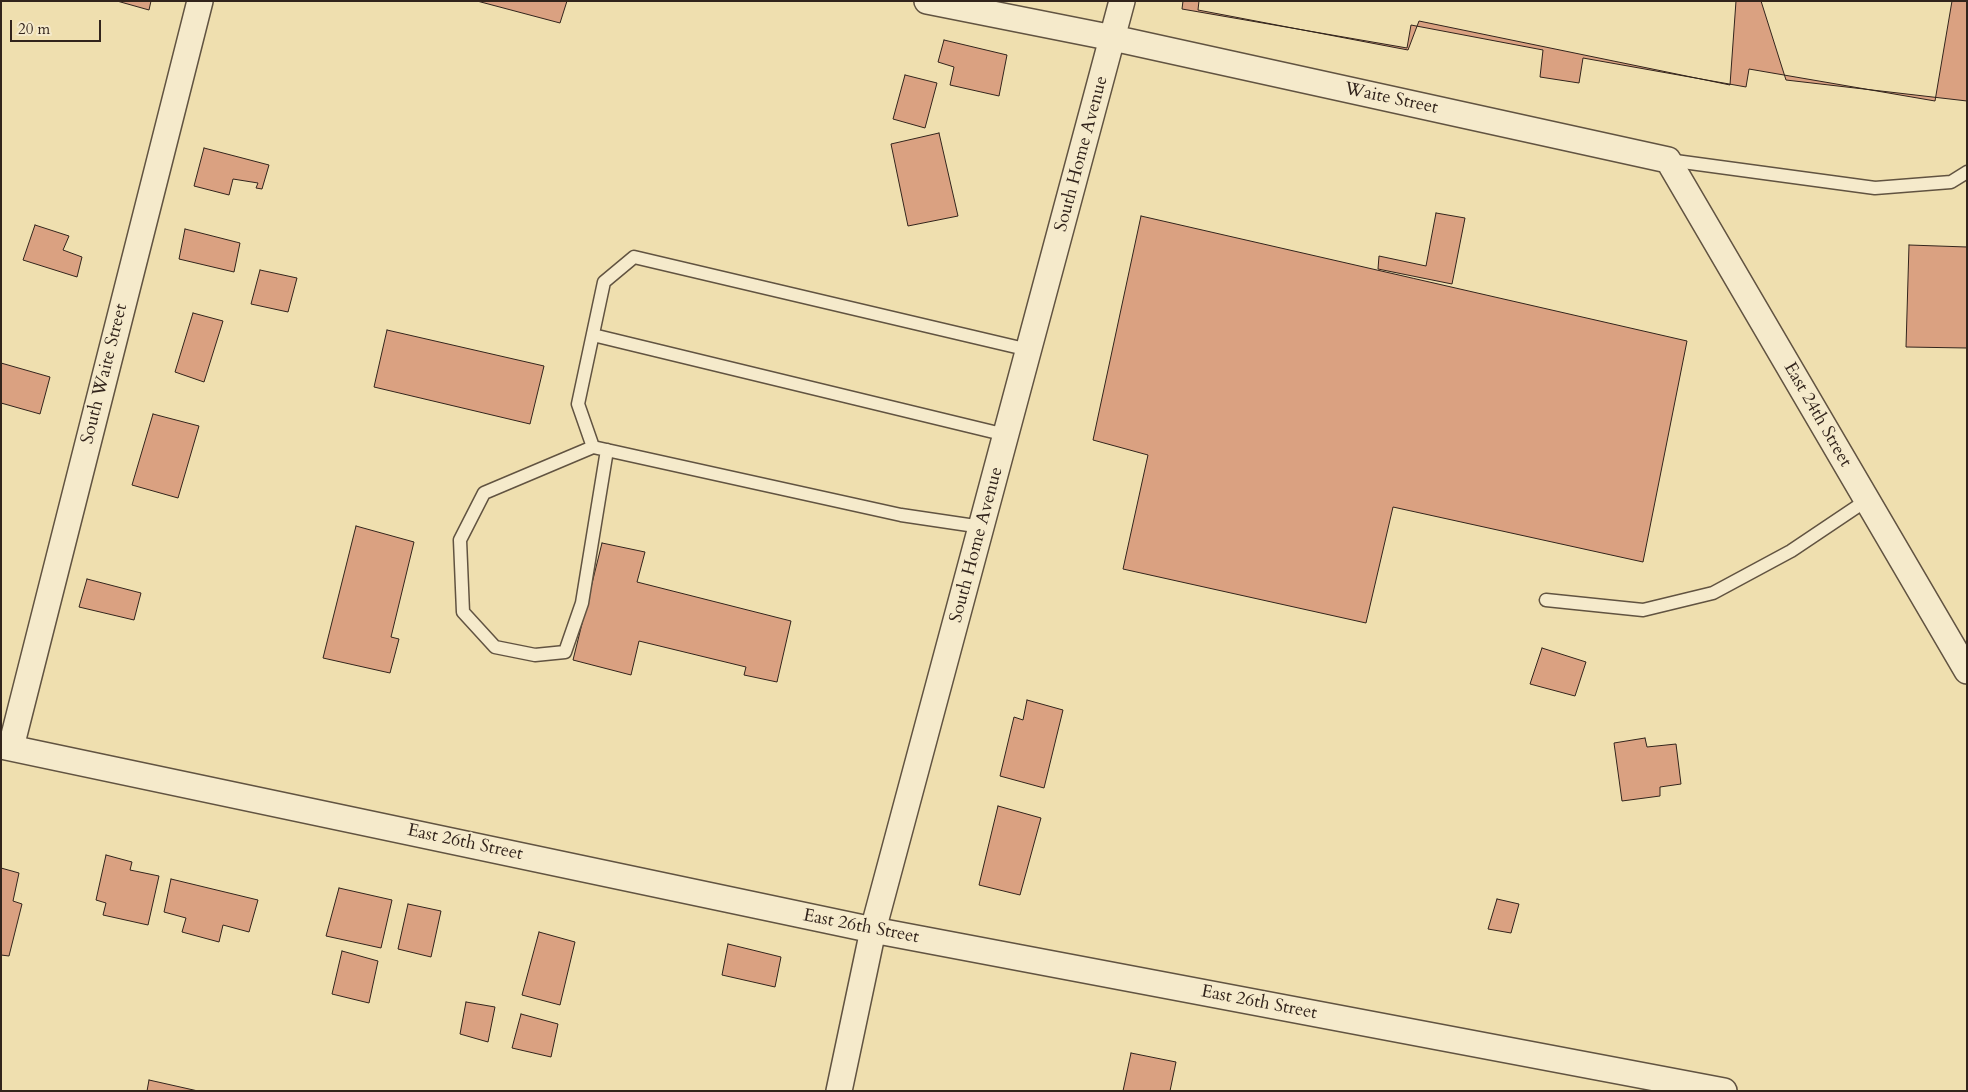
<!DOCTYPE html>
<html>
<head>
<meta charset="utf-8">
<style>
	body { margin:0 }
	#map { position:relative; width:1968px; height:1092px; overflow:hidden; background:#efdfaf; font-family:Cardo,serif }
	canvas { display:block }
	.frame { position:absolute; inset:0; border:2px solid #32241c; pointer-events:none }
	.scale { position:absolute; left:10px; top:20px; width:91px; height:22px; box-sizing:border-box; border:2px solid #32241c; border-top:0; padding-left:6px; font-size:15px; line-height:18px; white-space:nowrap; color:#32241c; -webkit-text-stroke:4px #f5eacb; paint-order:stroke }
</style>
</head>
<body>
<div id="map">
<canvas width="1968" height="1092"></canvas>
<div class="frame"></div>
<div class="scale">20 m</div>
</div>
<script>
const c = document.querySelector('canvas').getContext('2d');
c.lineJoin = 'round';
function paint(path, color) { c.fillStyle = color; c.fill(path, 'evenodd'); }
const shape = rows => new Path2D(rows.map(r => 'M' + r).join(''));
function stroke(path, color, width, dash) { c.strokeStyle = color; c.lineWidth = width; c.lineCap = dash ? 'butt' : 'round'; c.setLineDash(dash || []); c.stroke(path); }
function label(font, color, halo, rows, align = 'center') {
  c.font = font + ' Cardo,serif'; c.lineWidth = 4; c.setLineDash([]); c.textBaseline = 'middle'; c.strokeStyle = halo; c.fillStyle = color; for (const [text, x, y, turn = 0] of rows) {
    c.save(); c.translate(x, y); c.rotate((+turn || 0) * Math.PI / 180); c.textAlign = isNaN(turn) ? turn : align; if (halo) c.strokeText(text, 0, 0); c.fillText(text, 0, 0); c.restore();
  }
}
const building = shape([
	[117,1,151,1,149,10,117,1],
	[477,1,567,1,560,23,477,1],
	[1183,1,1952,1,1935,101,1749,69,1746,87,1583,58,1579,83,1540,77,1543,50,1411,25,1407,48,1182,9,1183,1],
	[1199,1,1736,1,1730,85,1419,21,1408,50,1198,10,1199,1],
	[1761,1,1967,1,1967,101,1786,80,1761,1],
	[944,40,1007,55,999,96,950,85,954,67,938,62,944,40],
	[905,75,937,83,925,128,893,119,905,75],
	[939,133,958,216,908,226,891,144,939,133],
	[204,148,269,165,262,189,256,188,258,183,233,179,229,195,194,186,204,148],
	[1436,213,1465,218,1452,284,1378,269,1379,256,1426,266,1436,213],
	[1141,216,1687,341,1643,562,1393,507,1366,623,1123,569,1148,455,1093,440,1141,216],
	[35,225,69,236,63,250,82,257,77,277,23,260,35,225],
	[185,229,240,243,234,272,179,259,185,229],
	[1909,245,1967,247,1967,348,1906,347,1909,245],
	[260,270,297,278,288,312,251,304,260,270],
	[193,313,223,321,204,382,175,372,193,313],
	[387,330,544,366,530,424,374,387,387,330],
	[1,363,50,377,40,414,1,403,1,363],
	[153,414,199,426,178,498,132,485,153,414],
	[356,526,414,542,391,637,399,639,390,673,323,658,356,526],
	[602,543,645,552,637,582,791,621,777,682,744,675,746,667,639,641,631,675,573,660,602,543],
	[87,579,141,593,134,620,79,607,87,579],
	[1542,648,1586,662,1575,696,1530,684,1542,648],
	[1027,700,1063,710,1044,788,1000,776,1014,717,1023,720,1027,700],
	[1645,738,1647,747,1676,744,1681,784,1660,787,1660,796,1622,801,1614,743,1645,738],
	[998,806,1041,818,1020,895,979,885,998,806],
	[106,855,132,862,130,870,159,876,148,925,103,915,106,903,96,900,106,855],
	[1,868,19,873,13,901,22,904,9,956,1,955,1,868],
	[171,879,258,900,249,932,223,925,219,942,182,932,186,918,164,912,171,879],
	[339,888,392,900,381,948,326,936,339,888],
	[1497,899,1519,904,1511,933,1488,929,1497,899],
	[408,904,441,911,431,957,398,949,408,904],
	[539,932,575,942,560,1005,522,995,539,932],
	[728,944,781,957,775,987,722,975,728,944],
	[342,951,378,961,369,1003,332,994,342,951],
	[466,1002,495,1007,488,1042,460,1034,466,1002],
	[521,1014,558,1024,551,1057,512,1048,521,1014],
	[1131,1053,1176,1062,1170,1091,1123,1091,1131,1053],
	[149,1080,198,1091,147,1091,149,1080]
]);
const lane = shape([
	[1668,160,1875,188,1951,182,1967,172],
	[593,335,1006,435],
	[593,447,484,493,460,540,463,612,495,647,535,655,565,652,582,603,607,450],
	[982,527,901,515,593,447,578,404,604,282,634,257,1029,350],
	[1546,600,1643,610,1713,593,1791,551,1867,500]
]);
const street = shape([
	[927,1,1113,38,1668,160,1967,671],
	[1,746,873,930,1724,1091],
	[11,747,200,1],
	[839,1091,873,930,1122,1]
]);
const streetNames = [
	["Waite Street",1391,99,12],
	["South Home Avenue",1082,154,-75],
	["South Waite Street",105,374,-76],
	["East 24th Street",1817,415,60],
	["South Home Avenue",977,545,-75],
	["East 26th Street",465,843,12],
	["East 26th Street",861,927,11],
	["East 26th Street",1259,1003,11]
];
paint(building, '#daa181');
stroke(building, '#32241c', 1);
stroke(lane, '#615341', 15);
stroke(street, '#615341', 28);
stroke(lane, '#f5eacb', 12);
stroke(street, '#f5eacb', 25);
label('18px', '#32241c', '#f5eacb', streetNames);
</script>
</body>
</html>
